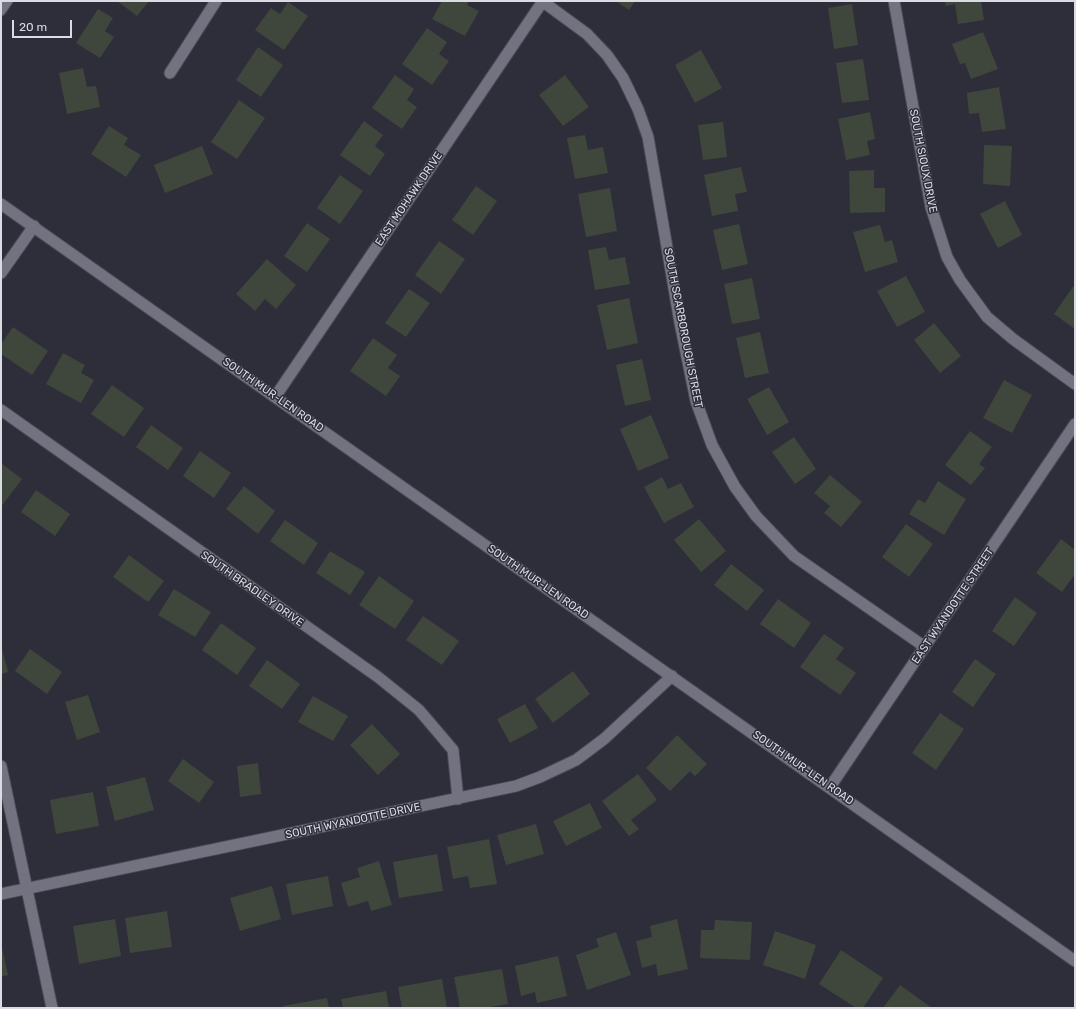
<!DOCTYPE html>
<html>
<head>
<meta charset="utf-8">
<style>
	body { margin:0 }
	#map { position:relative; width:1076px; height:1009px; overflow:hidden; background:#2e2e3a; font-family:Rubik,sans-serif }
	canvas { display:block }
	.frame { position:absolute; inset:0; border:2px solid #dadbe3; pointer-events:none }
	.scale { position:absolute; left:12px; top:20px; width:60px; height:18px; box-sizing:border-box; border:2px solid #dadbe3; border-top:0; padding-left:5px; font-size:12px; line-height:14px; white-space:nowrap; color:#dadbe3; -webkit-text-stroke:3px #2e2e3a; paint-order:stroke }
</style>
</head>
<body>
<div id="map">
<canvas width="1076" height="1009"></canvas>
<div class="frame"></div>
<div class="scale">20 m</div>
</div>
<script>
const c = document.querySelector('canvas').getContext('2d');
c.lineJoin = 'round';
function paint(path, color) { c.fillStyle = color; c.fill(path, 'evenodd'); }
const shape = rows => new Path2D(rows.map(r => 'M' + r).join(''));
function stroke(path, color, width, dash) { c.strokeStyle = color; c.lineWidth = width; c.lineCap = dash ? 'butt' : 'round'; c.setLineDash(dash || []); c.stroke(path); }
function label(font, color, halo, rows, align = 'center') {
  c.font = font + ' Rubik,sans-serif'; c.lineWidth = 3; c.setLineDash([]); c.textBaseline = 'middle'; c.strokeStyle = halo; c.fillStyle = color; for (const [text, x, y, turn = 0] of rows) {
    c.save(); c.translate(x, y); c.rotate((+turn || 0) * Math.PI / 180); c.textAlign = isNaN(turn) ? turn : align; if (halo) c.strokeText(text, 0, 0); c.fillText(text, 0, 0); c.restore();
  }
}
const building = shape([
	[117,1,149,1,137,16],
	[442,1,469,1,467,5,479,11,465,36,432,19],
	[616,1,635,1,629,10],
	[945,1,981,1,984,20,958,24,955,4,946,6],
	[288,2,308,16,284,50,255,30,271,8,280,14],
	[852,4,858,45,834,49,828,8],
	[98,9,113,18,105,31,114,37,100,58,76,43],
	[427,28,447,42,439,54,449,61,432,85,402,64],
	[983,32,998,69,971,79,965,63,960,64,952,44],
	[258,47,283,65,261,97,236,80],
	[701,50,722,88,695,103,675,65],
	[863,59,869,100,842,103,836,63],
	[83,68,87,87,96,86,100,107,67,114,59,73],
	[395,75,414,89,407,100,417,107,402,129,372,108],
	[565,75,589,107,563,126,539,95],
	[999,87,1006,129,982,132,979,113,969,114,967,93],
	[239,100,265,118,237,159,211,142],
	[870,112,875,139,867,141,870,155,846,160,838,119],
	[364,121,383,135,375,146,385,154,370,176,340,155],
	[723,122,727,157,703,160,698,125],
	[109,126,128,138,124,145,141,155,126,177,91,154],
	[585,135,588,150,603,147,608,173,575,179,567,138],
	[984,145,1012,146,1010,186,983,184],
	[202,146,213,174,165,193,154,165],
	[741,167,747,192,735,194,738,211,712,216,704,175],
	[874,170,874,188,885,188,885,212,850,213,849,171],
	[340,175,363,191,340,224,317,208],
	[476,186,497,201,473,235,452,220],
	[610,188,617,231,586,237,578,194],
	[1005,201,1022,235,998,248,980,214],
	[307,223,330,239,307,272,284,256],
	[739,224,748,264,722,270,713,230],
	[880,225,885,242,892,240,898,262,865,272,853,232],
	[439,241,465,259,441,294,415,275],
	[606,247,609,260,625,257,630,284,595,290,588,250],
	[267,259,296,285,276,309,265,299,255,311,236,294],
	[906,276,925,312,897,327,877,291],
	[752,278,760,319,732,324,724,284],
	[1075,284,1075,329,1054,314],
	[409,289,430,303,406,337,385,323],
	[629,298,638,343,607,350,597,305],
	[934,323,961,356,940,373,914,340],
	[13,327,48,351,32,375,1,354,1,344],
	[760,332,769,373,745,378,736,338],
	[373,338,397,355,388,368,400,376,386,396,350,371],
	[63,353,85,365,81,373,94,380,81,403,46,384],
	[642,359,651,400,625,406,616,365],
	[1004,380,1032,395,1012,433,983,418],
	[112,385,144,408,124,437,91,414],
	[769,387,789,422,767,435,747,399],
	[651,415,669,458,638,471,620,429],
	[151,425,183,448,168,470,136,447],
	[970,431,992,447,979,464,985,468,971,485,945,465],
	[794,437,816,469,795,484,772,452],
	[200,451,231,473,214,498,183,476],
	[1,463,22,479,1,507],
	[830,475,862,502,841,527,824,513,830,506,814,493],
	[662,477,668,489,681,483,694,507,664,523,644,487],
	[938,481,966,499,944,535,909,514,918,499,925,503],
	[244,486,275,511,258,534,226,509],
	[36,490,70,514,55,536,21,512],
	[699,519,726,551,701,572,674,540],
	[285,520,318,543,304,565,270,541],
	[906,524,933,544,909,577,882,557],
	[1061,539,1075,550,1075,574,1062,592,1036,573],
	[330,551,365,572,350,595,316,573],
	[129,555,164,581,148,602,113,577],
	[731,564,764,590,747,611,714,585],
	[379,576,414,601,395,629,359,605],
	[174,589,211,612,195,637,158,615],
	[1015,597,1037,613,1014,646,992,631],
	[778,599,811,623,794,648,760,624],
	[423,616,459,641,442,665,406,640],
	[221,623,256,648,237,675,202,650],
	[824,634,844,648,836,659,856,673,840,695,800,667],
	[1,645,8,672,1,674],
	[30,649,62,672,47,694,15,671],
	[975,659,996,674,973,707,952,692],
	[267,660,300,684,282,709,249,686],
	[573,671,590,694,553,723,535,699],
	[88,695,100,732,77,740,65,702],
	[313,696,348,716,333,741,298,722],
	[525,704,538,728,510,743,497,719],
	[940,713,964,729,936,770,912,753],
	[372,724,400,754,378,775,350,745],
	[677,735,707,764,695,776,690,771,670,791,646,768],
	[183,759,214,782,199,803,168,781],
	[258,763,261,794,240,797,237,766],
	[638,774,657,800,631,820,639,829,629,836,602,801],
	[145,777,154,810,115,821,106,787],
	[93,792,99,826,56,834,50,800],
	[590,803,602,828,566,846,553,821],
	[536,824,544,854,506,865,497,835],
	[489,839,497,884,470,888,468,876,453,879,447,847],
	[437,854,443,891,399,898,393,862],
	[379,861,392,905,371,911,368,901,348,907,341,883,360,877,357,868],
	[328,876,333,906,292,915,286,884],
	[272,886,281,919,240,931,230,898],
	[167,911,172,947,130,953,125,918],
	[115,919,121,956,79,964,73,926],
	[677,919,688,969,658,976,656,964,642,968,636,941,652,937,650,926],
	[715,920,752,922,750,960,700,958,701,930,714,930],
	[775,931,816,945,805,979,763,965],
	[616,932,631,975,587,990,576,955,599,947,596,939],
	[1,943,8,975,1,977],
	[841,950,883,978,863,1008,856,1008,819,984],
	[558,956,567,996,537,1003,535,992,521,996,515,966],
	[502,969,508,1004,484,1008,460,1008,454,977],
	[442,979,447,1008,402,1008,398,987],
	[900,985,932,1008,883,1008],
	[386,991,389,1008,343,1008,341,999],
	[327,998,329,1008,283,1008,283,1006]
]);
const service = shape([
	[1,11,8,1]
]);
const minor = shape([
	[542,1,587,34,607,55,623,78,638,109,648,137,680,323,696,401,712,445,735,487,756,516,794,556,925,647],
	[894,1,931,207,947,257,960,280,987,317,1013,339,1075,384],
	[170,73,216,1],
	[1,273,34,226],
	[275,397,543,1],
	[1,410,378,677,419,710,453,750,458,799],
	[1,766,52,1008],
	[830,787,1075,424],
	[1,894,516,786,540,777,576,760,604,739,672,676]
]);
const secondary = shape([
	[1,204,1075,961]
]);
const streetNames = [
	["SOUTH SIOUX DRIVE",923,161,79],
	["EAST MOHAWK DRIVE",409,199,-56],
	["SOUTH SCARBOROUGH STREET",683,328,79],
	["SOUTH MUR-LEN ROAD",273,395,35],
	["SOUTH MUR-LEN ROAD",538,582,35],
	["SOUTH BRADLEY DRIVE",252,589,35],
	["EAST WYANDOTTE STREET",953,606,-56],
	["SOUTH MUR-LEN ROAD",803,768,35],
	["SOUTH WYANDOTTE DRIVE",353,821,-12]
];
paint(building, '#3f463b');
stroke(service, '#494953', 11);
stroke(minor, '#494953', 13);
stroke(secondary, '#494953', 13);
stroke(service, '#727280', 9);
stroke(minor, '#727280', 11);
stroke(secondary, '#727280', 11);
label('11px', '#dadbe3', '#2e2e3a', streetNames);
</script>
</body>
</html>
